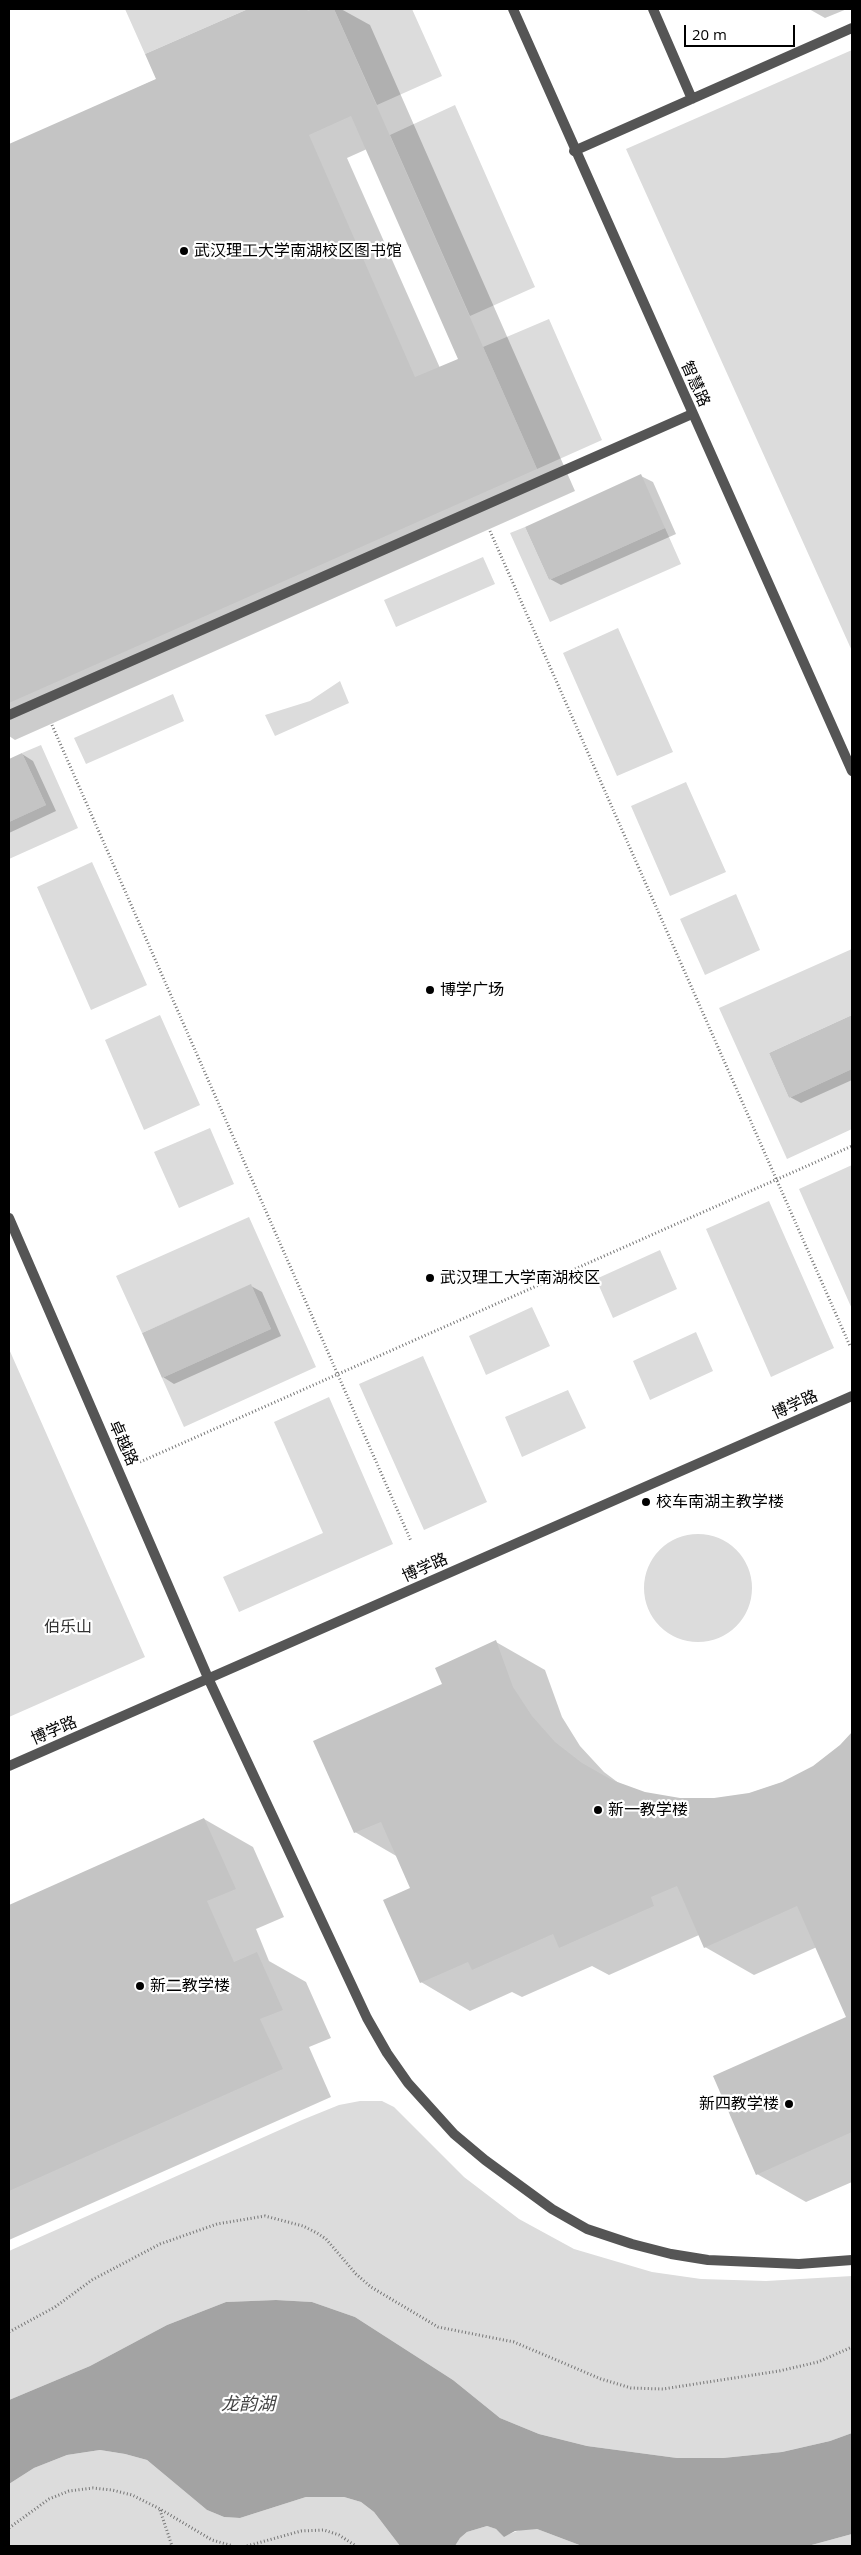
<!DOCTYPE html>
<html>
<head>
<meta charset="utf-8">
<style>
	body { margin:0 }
	#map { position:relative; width:861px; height:2555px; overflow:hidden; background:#fff; font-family:"Open Sans",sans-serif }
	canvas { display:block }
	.frame { position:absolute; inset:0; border:10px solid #000; pointer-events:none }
	.scale { position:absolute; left:684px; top:25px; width:111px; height:22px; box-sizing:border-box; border:2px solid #000; border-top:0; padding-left:6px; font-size:15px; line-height:18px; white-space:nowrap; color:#000; -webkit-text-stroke:4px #fff; paint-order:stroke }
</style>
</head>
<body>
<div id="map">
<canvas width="861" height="2555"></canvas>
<div class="frame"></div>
<div class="scale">20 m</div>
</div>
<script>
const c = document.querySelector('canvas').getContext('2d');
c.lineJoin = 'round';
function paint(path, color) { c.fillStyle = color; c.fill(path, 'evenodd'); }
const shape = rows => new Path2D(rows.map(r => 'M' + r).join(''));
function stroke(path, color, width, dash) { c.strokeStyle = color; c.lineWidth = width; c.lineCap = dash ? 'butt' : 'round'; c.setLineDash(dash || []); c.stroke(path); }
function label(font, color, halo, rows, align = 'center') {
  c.font = font + ' "Open Sans","Noto Sans SC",sans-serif'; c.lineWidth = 4.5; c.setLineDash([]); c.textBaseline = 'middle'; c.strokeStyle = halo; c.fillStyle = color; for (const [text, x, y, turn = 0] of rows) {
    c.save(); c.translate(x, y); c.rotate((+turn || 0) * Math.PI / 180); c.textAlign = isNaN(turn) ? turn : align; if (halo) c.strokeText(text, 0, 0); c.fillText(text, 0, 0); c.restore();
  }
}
const green = shape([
	[125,9,248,9,145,54],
	[334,9,412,9,442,76,377,105],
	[852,50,852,651,626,149],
	[455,105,535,287,470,316,390,135],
	[549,319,602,440,537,469,483,347],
	[525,527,549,580,665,528,681,564,550,622,510,533],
	[483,557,495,584,396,627,384,600],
	[618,628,673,752,617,776,563,653],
	[340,681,349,703,275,736,265,715,310,701],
	[173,694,184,721,86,764,74,738],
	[41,745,78,828,9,859,9,822,46,805,22,753],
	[686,782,726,872,670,896,631,806],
	[92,862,147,985,91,1010,37,887],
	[736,894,760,950,705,975,680,919],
	[852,949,852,1015,769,1053,789,1098,852,1069,852,1129,787,1159,719,1008],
	[160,1015,200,1105,144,1130,105,1040],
	[210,1128,234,1184,179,1208,154,1152],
	[852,1165,852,1309,799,1189],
	[769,1201,834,1348,771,1377,706,1229],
	[249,1217,316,1367,184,1427,162,1378,271,1329,251,1285,142,1333,116,1276],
	[660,1250,677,1289,613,1318,596,1279],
	[532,1307,550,1346,486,1375,469,1336],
	[696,1332,713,1371,650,1400,633,1361],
	[9,1349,145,1657,9,1717],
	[423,1356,487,1502,424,1530,359,1384],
	[568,1390,586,1428,522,1457,505,1417],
	[329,1397,393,1544,239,1612,223,1577,323,1533,274,1422],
	'644 1588a54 54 0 1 1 108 0a54 54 0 1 1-108 0Z',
	[360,2101,382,2101,394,2107,464,2177,519,2219,574,2249,652,2272,701,2279,766,2281,852,2276,852,2433,830,2441,782,2452,723,2458,677,2458,587,2446,539,2434,500,2418,453,2380,355,2317,312,2302,276,2300,226,2302,167,2325,90,2366,9,2400,9,2251,302,2120,339,2105],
	[100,2450,125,2454,147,2460,207,2510,224,2517,240,2518,306,2497,344,2497,361,2502,374,2512,400,2546,9,2546,9,2484,34,2468,67,2455],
	[487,2526,496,2529,504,2536,525,2528,537,2529,582,2546,455,2546,460,2538,467,2532],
	[852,2534,852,2546,808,2546]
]);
const water = shape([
	[276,2300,312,2302,355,2317,453,2380,500,2418,539,2434,587,2446,677,2458,723,2458,782,2452,830,2441,852,2433,852,2534,808,2546,582,2546,537,2529,515,2531,504,2537,496,2529,487,2526,467,2532,460,2538,455,2546,400,2546,374,2512,361,2502,344,2497,306,2497,240,2518,224,2517,207,2510,147,2460,125,2454,100,2450,67,2455,34,2468,9,2484,9,2400,90,2366,167,2325,226,2302]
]);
const shadow = shape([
	[251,9,341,9,370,25,575,491,15,740,9,736,9,145,157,79,147,55],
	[367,149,460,359,440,368,347,158],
	[809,9,847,9,825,18],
	[641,476,653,482,676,534,561,585,550,579],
	[22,754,33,761,56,811,9,833,9,760],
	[852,1016,852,1080,801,1103,790,1097,771,1053],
	[251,1286,262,1292,281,1336,174,1384,163,1377],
	[496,1642,545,1670,562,1717,580,1746,604,1772,620,1784,645,1793,680,1799,715,1800,749,1794,782,1783,813,1767,841,1746,852,1734,852,2182,806,2202,757,2174,849,2017,817,1947,754,1975,705,1947,699,1935,609,1975,592,1966,522,1997,512,1992,470,2011,421,1982,412,1888,398,1857,355,1832,444,1685],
	[204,1819,253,1847,284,1917,256,1929,269,1961,306,1982,331,2038,309,2047,331,2097,9,2240,9,1906]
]);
const building = shape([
	[248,9,307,9,308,11,314,9,334,9,537,469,9,703,9,144,156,79,145,54],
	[351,116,458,359,415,377,309,135],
	[641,474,665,528,549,580,525,527],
	[22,753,46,805,9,822,9,759],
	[852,1015,852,1069,789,1098,769,1053],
	[251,1284,271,1329,162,1378,142,1333],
	[496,1640,513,1687,532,1716,555,1742,582,1763,612,1780,645,1792,680,1798,714,1798,749,1793,782,1782,813,1766,840,1745,852,1732,852,2132,756,2175,713,2076,846,2017,797,1906,704,1948,677,1886,651,1897,654,1906,559,1948,553,1934,472,1970,468,1962,420,1983,383,1900,410,1888,381,1822,354,1833,313,1741,442,1684,435,1668],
	[204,1818,236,1889,207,1901,234,1962,257,1952,283,2010,260,2019,283,2069,9,2191,9,1905]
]);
const path = shape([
	[490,531,850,1346],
	[52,725,411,1541],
	[140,1462,852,1146],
	[9,2332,55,2307,92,2280,160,2244,217,2224,265,2216,303,2226,317,2233,326,2239,356,2274,371,2287,438,2327,514,2342,601,2379,631,2388,663,2389,779,2371,818,2362,852,2347],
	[160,2510,172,2546],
	[9,2528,49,2499,69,2491,93,2488,112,2490,132,2495,160,2509,212,2540,233,2546],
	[247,2546,301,2531,324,2530,339,2535,356,2546]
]);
const lane = shape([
	[653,9,692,99],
	[574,151,852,28],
	[9,715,692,414]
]);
const street = shape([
	[513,9,852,771],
	[9,1218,209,1680,367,2018,387,2053,408,2083,454,2134,485,2160,552,2209,587,2229,632,2244,671,2254,708,2260,799,2264,852,2260],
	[9,1766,852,1396]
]);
const markers = [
	[184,251,5,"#000"],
	[430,990,5,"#000"],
	[430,1278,5,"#000"],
	[646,1502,5,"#000"],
	[598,1810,5,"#000"],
	[140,1986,5,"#000"],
	[789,2104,5,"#000"]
];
const poiNames = [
	["武汉理工大学南湖校区图书馆",194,251],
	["博学广场",440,990],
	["武汉理工大学南湖校区",440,1278],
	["校车南湖主教学楼",656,1502],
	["新一教学楼",608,1810],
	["新二教学楼",150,1986],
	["新四教学楼",779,2104,"right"]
];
const streetNames = [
	["智慧路",695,384,66],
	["博学路",795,1405,-24],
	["卓越路",123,1443,66],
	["博学路",425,1568,-24],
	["博学路",54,1731,-23]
];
const parkNames = [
	["伯乐山",68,1627]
];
const waterNames = [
	["龙韵湖",248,2405]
];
paint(green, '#dcdcdc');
paint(water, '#a3a3a3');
paint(shadow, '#0003');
paint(building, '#c4c4c4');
stroke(path, '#777', 3, [1, 2.5]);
stroke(lane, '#555', 10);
stroke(street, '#555', 10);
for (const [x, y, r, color] of markers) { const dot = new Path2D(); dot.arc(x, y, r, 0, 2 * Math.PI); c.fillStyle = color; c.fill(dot); stroke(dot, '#fff', 2); }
label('16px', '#000', '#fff', poiNames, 'left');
label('16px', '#000', '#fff', streetNames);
label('16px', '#333', '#fff', parkNames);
label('italic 18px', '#444', '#fff', waterNames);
</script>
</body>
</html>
